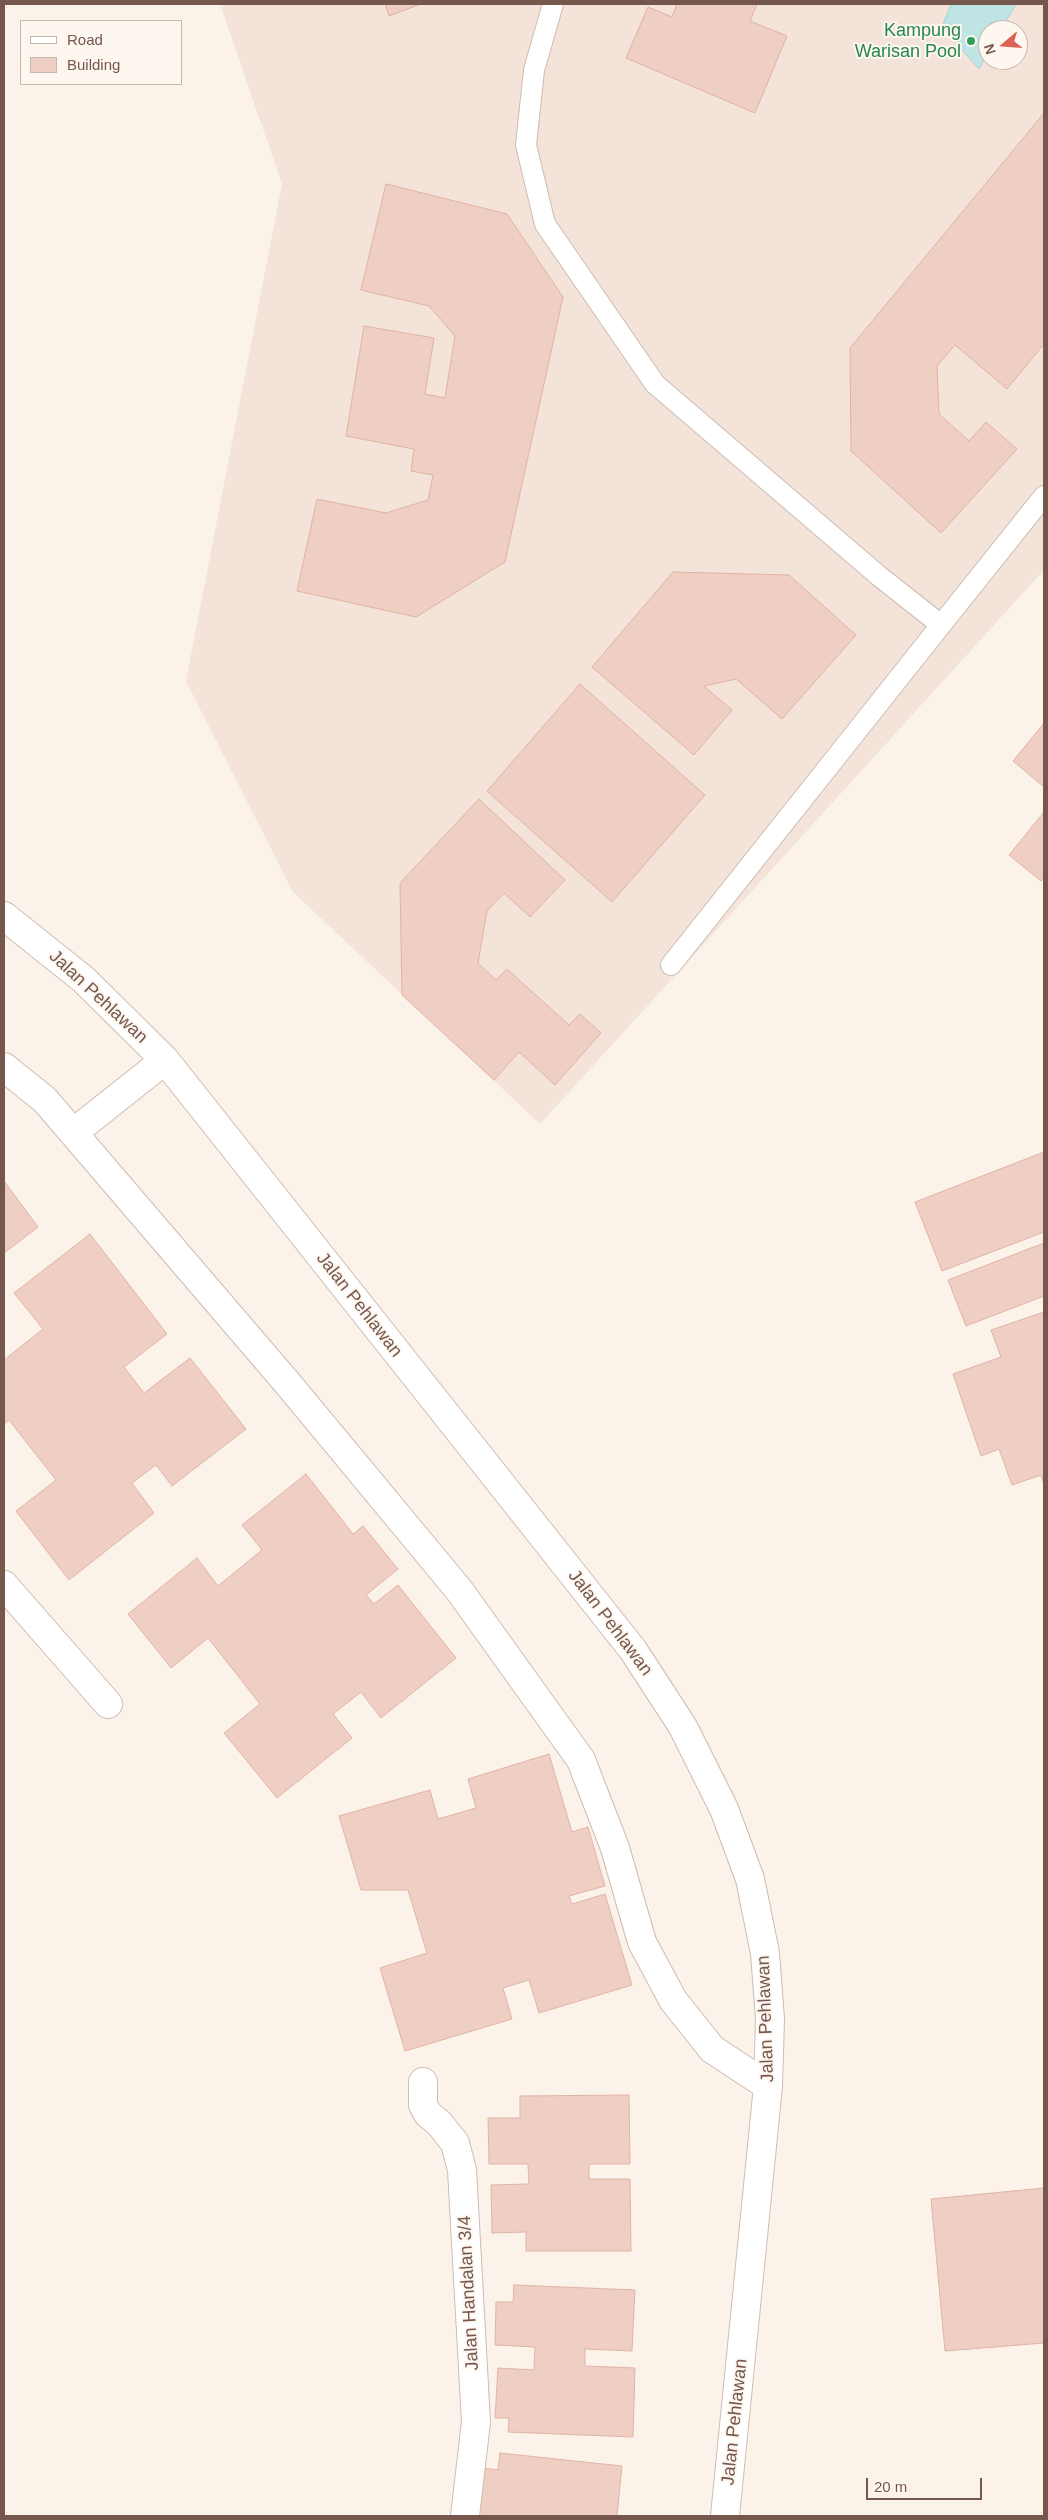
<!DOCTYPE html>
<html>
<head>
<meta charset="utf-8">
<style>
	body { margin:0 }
	#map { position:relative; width:1048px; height:2520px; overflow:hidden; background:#fbf2ea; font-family:Helvetica,sans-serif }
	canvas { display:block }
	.frame { position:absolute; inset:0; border:5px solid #75574e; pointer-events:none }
	.legend { position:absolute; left:20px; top:20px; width:162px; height:65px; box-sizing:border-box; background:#fef7f0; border:1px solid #c7b7af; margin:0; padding:6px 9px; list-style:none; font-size:15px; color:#75574e }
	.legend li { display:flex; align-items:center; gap:10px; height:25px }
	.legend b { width:25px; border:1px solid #c7b7af }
	.north { position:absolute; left:978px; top:20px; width:50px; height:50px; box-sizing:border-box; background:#fef7f0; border:1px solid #c7b7af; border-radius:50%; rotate:252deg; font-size:14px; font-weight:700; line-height:20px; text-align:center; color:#75574e }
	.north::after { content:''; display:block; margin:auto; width:18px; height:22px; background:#dd6257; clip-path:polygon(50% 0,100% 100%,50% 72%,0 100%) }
	.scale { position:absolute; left:866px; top:2478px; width:116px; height:22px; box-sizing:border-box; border:2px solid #75574e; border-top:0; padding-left:6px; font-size:15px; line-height:18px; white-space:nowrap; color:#75574e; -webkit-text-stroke:4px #fef7f0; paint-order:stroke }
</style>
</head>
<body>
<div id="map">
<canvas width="1048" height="2520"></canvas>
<div class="frame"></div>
<ul class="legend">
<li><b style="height:6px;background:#fff"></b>Road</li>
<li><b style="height:14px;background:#efcec3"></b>Building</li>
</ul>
<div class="north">N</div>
<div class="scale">20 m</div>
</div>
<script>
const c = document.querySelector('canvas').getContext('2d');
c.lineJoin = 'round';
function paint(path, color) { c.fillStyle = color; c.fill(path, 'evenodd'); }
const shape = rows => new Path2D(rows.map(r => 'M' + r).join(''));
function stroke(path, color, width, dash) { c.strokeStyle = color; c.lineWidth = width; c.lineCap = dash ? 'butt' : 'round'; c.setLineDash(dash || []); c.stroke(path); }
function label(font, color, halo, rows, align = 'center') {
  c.font = font + ' Helvetica,sans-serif'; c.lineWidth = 4; c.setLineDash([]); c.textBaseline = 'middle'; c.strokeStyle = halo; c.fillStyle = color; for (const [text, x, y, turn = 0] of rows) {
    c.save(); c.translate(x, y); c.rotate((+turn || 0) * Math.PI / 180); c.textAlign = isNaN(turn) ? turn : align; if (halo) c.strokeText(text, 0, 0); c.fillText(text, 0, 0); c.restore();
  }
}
const residential = shape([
	[220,4,1044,4,1044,570,540,1124,293,892,186,681,282,184],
	[988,30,1018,30,1018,60,988,60]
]);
const water = shape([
	[951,4,1016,4,1001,30,988,30,988,52,979,69,942,27,951,4]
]);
const building = shape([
	[385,4,421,4,389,16,385,4],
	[677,4,757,4,750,21,787,36,755,113,626,58,648,7,672,17,677,4],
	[1044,113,1044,344,1007,389,955,345,937,366,939,414,969,441,986,422,1017,449,941,533,851,451,850,348,1044,113],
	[386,184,507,214,563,297,505,562,416,617,297,591,317,499,386,513,428,500,433,475,411,471,414,449,346,436,364,326,434,338,425,394,445,398,455,336,429,306,361,290,386,184],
	[673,572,789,575,856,635,782,719,736,679,704,686,732,710,694,755,592,667,673,572],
	[580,684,705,795,612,902,487,791,580,684],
	[1044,723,1044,787,1013,761,1044,723],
	[479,799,565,880,530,917,504,893,487,911,478,963,496,980,507,969,569,1025,580,1014,601,1033,555,1085,519,1052,494,1080,402,995,400,883,479,799],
	[1044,812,1044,878,1041,881,1009,855,1044,812],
	[1044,1152,1044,1232,942,1271,915,1202,1044,1152],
	[4,1181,38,1227,4,1253,4,1181],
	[90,1234,167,1334,124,1367,144,1393,190,1358,246,1429,172,1486,156,1465,132,1483,154,1513,69,1580,16,1511,56,1480,9,1420,4,1424,4,1360,43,1329,14,1293,90,1234],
	[1044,1243,1044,1296,966,1326,948,1280,1044,1243],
	[1044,1312,1044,1485,1041,1475,1012,1485,999,1449,981,1456,953,1374,1001,1357,991,1330,1044,1312],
	[306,1474,353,1534,363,1526,398,1569,366,1595,374,1604,398,1585,456,1658,381,1718,361,1692,333,1714,352,1738,277,1798,224,1733,260,1704,208,1638,171,1668,128,1614,197,1558,218,1586,262,1550,242,1525,306,1474],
	[549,1754,572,1832,588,1827,605,1886,569,1896,572,1904,605,1894,632,1985,539,2013,529,1980,503,1988,512,2019,405,2051,380,1968,427,1953,408,1890,361,1890,339,1816,430,1790,438,1819,476,1808,468,1779,549,1754],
	[629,2095,630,2164,589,2164,589,2179,630,2179,631,2251,526,2251,526,2232,492,2233,491,2185,529,2184,528,2164,489,2164,488,2118,520,2118,520,2096,629,2095],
	[1044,2188,1044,2343,945,2351,931,2199,1044,2188],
	[514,2285,635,2290,632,2351,585,2349,585,2366,635,2368,633,2437,508,2432,509,2418,495,2418,498,2368,534,2370,535,2347,495,2345,496,2302,513,2302,514,2285],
	[500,2453,622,2466,617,2516,478,2516,483,2468,498,2470,500,2453]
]);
const lane = shape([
	[553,4,534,70,526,145,545,224,655,384,879,576,941,625,1044,496],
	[671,965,941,625]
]);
const street = shape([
	[4,916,83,979,165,1060,633,1650,683,1727,724,1809,750,1879,765,1953,770,2019,768,2086,725,2516],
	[4,1067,45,1100,289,1385,459,1590,581,1760,615,1848,642,1942,673,2000,712,2049,768,2086],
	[73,1133,165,1060],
	[4,1585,108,1704],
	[423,2082,423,2105,428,2114,439,2123,455,2143,462,2170,476,2422,465,2516]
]);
const markers = [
	[971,41,5,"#2e9e5b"]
];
const leisureNames = [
	["Kampung",961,31],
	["Warisan Pool",961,52]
];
const streetNames = [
	["Jalan Pehlawan",98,997,43],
	["Jalan Pehlawan",359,1305,52],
	["Jalan Pehlawan",610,1623,53],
	["Jalan Pehlawan",766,2019,-92],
	["Jalan Handalan 3/4",469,2293,-93],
	["Jalan Pehlawan",735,2422,-84]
];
paint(residential, '#f3e3d8');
paint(water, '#bfe4e4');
stroke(water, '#a6d5d5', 1);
paint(building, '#efcec3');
stroke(building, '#e1b3a4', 1);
stroke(lane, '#cfbbb2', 22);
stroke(street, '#cfbbb2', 30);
stroke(lane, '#fff', 20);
stroke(street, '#fff', 28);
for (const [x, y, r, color] of markers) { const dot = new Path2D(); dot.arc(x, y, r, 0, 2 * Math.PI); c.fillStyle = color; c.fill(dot); stroke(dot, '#fef7f0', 2); }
label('18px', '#27864d', '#fef7f0', leisureNames, 'right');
label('18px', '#75574e', '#fef7f0', streetNames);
</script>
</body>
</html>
